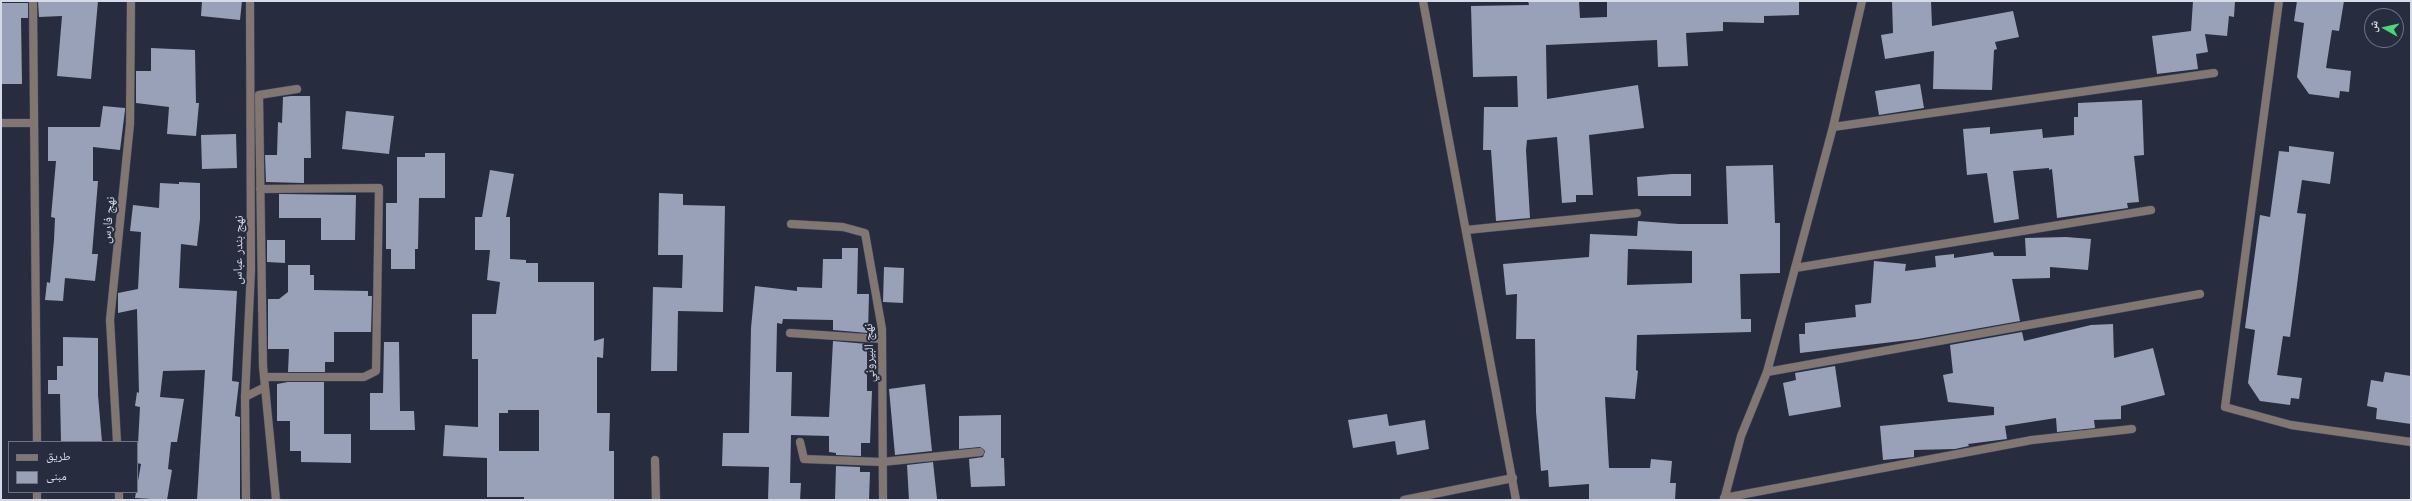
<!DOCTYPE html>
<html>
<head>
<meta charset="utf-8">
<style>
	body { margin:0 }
	#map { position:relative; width:2412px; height:501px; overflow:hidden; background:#272d3f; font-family:Lato,"Noto Naskh Arabic",sans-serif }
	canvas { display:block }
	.frame { position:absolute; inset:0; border:2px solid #d7dbe8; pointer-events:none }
	.legend { position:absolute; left:8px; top:441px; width:130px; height:52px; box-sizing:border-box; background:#272d3f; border:1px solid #6d7383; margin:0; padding:5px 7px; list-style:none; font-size:12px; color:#d7dbe8 }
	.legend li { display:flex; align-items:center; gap:8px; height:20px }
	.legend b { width:20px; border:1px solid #6d7383 }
	.north { position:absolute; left:2364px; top:8px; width:40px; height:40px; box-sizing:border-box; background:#272d3f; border:1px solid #6d7383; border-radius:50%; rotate:278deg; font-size:11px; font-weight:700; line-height:16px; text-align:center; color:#d7dbe8 }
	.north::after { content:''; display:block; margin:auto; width:14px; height:18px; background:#48d779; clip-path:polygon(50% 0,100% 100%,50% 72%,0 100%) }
</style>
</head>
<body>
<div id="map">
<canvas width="2412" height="501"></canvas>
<div class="frame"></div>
<ul class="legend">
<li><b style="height:5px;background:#827673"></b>طريق</li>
<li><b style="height:11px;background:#99a1b8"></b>مبنى</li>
</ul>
<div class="north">ش</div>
</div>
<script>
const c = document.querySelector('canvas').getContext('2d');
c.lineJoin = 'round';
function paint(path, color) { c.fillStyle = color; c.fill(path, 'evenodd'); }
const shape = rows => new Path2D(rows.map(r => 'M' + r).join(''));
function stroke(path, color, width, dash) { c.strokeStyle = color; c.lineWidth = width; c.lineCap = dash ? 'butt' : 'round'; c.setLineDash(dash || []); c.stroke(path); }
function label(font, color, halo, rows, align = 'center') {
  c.font = font + ' Lato,"Noto Naskh Arabic",sans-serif'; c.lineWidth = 4; c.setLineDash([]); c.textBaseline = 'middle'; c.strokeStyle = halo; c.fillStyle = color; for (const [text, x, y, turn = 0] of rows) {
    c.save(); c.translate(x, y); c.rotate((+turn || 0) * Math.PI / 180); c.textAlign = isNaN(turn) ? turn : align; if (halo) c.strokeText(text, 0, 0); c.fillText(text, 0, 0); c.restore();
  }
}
const building = shape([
	[38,1,98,1,91,79,57,76,62,16,39,17],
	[202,1,242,1,240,20,201,16],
	[1528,1,1579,1,1580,18,1607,17,1607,1,1799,1,1799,15,1764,16,1764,23,1723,22,1723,31,1686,33,1688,66,1658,67,1657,40,1546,45,1547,99,1638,85,1644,128,1589,135,1593,195,1576,195,1576,202,1562,203,1557,137,1527,140,1526,150,1530,218,1496,221,1491,150,1483,150,1484,107,1518,107,1517,76,1473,77,1471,6,1529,5],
	[1892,1,1931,1,1932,26,2013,11,2019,37,1995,42,1997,49,1994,50,1992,90,1933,89,1934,51,1885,59,1881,35,1893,33],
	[2193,1,2235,1,2234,17,2229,16,2227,36,2205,34,2208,52,2196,54,2198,69,2157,74,2152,36,2191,31],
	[2297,1,2344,1,2339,31,2332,30,2326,68,2351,71,2349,92,2340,91,2339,98,2309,94,2297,77,2304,23,2294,21],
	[1,3,28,3,28,18,21,18,22,84,1,84],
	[151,48,195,50,196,103,199,103,196,136,167,134,169,107,136,103,136,71,151,71],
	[1920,84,1924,108,1879,115,1875,91],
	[291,96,310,96,311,158,304,158,304,183,266,182,265,155,277,155,278,122,282,123,283,97],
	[2142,100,2144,155,2134,156,2139,202,2127,203,2128,208,2057,218,2052,169,2049,170,2049,168,2013,171,2019,219,1994,223,1987,173,1967,175,1963,129,1990,127,1990,134,2042,129,2043,138,2074,135,2074,117,2078,117,2078,103],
	[103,106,125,108,125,110,120,150,93,147,93,181,98,181,92,254,98,254,95,281,65,278,63,301,45,300,47,282,50,283,54,240,55,218,51,217,56,161,48,161,48,127,100,127],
	[346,111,394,116,389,154,342,149],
	[236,134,237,168,202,169,201,135],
	[2289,146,2334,152,2330,184,2302,180,2297,213,2306,214,2297,285,2290,337,2283,336,2277,375,2302,378,2299,399,2291,398,2290,405,2260,401,2248,383,2255,330,2245,328,2260,215,2270,217,2279,151,2289,152],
	[425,153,445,153,445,198,419,198,418,249,415,249,415,269,391,269,391,249,386,249,386,203,397,203,397,157,425,157],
	[1773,165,1775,223,1780,223,1780,273,1740,274,1741,319,1751,319,1751,332,1637,335,1636,370,1638,371,1635,399,1605,397,1609,468,1650,468,1651,459,1672,461,1670,483,1676,483,1675,500,1589,499,1589,484,1549,487,1548,470,1541,471,1536,412,1535,339,1516,339,1517,294,1506,295,1503,264,1589,257,1590,234,1637,236,1638,221,1679,224,1728,224,1726,166],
	[1628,249,1692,251,1692,283,1627,285],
	[490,170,514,174,506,217,510,217,510,259,526,260,526,263,538,263,538,282,594,282,594,341,604,338,603,358,597,357,597,413,610,413,609,451,614,451,614,500,524,500,524,497,487,497,487,458,443,456,445,425,478,427,478,359,472,359,472,314,496,314,500,282,487,280,490,250,475,250,475,217,482,217],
	[508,410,539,410,539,451,499,451,499,413,508,413],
	[1672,174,1691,174,1691,196,1638,196,1637,177],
	[179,182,200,183,200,219,197,246,181,244,179,288,237,291,232,381,239,382,235,416,240,417,240,500,197,500,205,370,163,371,160,397,184,399,177,442,171,442,168,469,172,470,167,500,135,498,141,464,137,463,140,407,135,406,137,392,139,393,137,309,118,313,118,293,138,289,141,232,130,231,133,205,159,208,160,183,179,184],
	[659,193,683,194,683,205,725,206,723,312,678,311,677,371,651,371,653,287,682,288,683,255,658,255],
	[279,194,356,195,355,240,321,240,321,218,279,218],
	[2066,237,2091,239,2088,270,2050,267,2050,278,2012,279,2020,321,1918,339,1800,353,1799,334,1805,334,1805,323,1856,317,1855,305,1871,303,1874,261,1906,264,1905,271,1936,267,1935,256,1954,254,1954,258,1993,252,1994,256,2026,256,2025,238],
	[267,240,285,240,285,263,267,262],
	[842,248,858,248,857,294,869,294,868,333,833,330,833,320,783,319,782,324,777,323,776,372,792,372,791,416,829,417,833,341,867,344,867,391,872,391,870,443,861,443,861,456,836,455,836,453,829,452,829,436,791,435,790,483,801,483,800,500,768,500,769,467,722,466,723,433,749,433,751,328,755,286,797,291,797,287,822,288,823,259,842,259],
	[288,265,310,265,310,275,314,275,314,290,368,291,368,296,372,296,371,332,334,332,334,362,325,362,325,372,288,372,289,349,268,349,268,299,279,299,288,292],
	[884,267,904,268,903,303,883,302],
	[2113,324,2114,358,2153,348,2165,395,2121,406,2121,419,2094,420,2095,428,2057,432,2056,418,2005,426,2007,439,1968,444,1969,446,1955,449,1914,450,1914,457,1883,460,1880,426,1994,415,1994,407,1948,402,1943,375,1953,373,1950,345,2022,332,2024,341,2091,325],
	[63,337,98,338,98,395,102,442,61,442,60,394,48,394,48,380,57,380,57,366,63,366],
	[384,342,399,342,400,411,414,411,415,430,370,430,370,393,383,393],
	[1835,366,1841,407,1789,416,1783,383,1796,380,1795,373],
	[2385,372,2411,376,2411,424,2376,419,2377,408,2367,406,2371,380,2383,382],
	[288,382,324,382,324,434,351,434,351,463,301,462,301,451,290,451,290,421,277,421,277,384],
	[925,384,932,451,895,455,889,389],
	[1387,414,1389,426,1425,420,1429,449,1397,455,1395,441,1353,448,1348,420],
	[1001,415,1001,458,1004,458,1005,486,971,487,969,459,983,457,985,451,980,447,959,449,959,416],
	[933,462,937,499,909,500,907,465],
	[836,466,860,467,860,472,870,472,869,500,835,500]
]);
const service = shape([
	[1466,230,1637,213],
	[790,333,882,339],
	[800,442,804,459,882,462,980,452]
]);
const minor = shape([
	[33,1,37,442],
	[2279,1,2225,407,2291,425,2411,442],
	[1,123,34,123],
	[1833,127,2214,73],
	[260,189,379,188,376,371,364,377,264,377],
	[791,224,843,227,865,233,882,329,883,500],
	[1795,268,2151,210],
	[1767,372,2200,294],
	[245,397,265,387],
	[117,442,110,320,130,124,131,1],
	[655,460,656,500],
	[37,492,37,500],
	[119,492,119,500],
	[1724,498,2032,440,2132,429],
	[246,500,245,397,251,270,250,1],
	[276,500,263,366,259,95,297,89],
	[1404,500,1513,478],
	[1724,500,1741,436,1767,372,1833,127,1862,1]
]);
const tertiary = shape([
	[1423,1,1516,500]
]);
const streetNames = [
	["نهج فارس",108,220,-84],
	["نهج بندر عباس",238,250,-89],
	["نهج البيروني",869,353,-92]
];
paint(building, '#99a1b8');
stroke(service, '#43495a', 9);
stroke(minor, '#43495a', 9);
stroke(tertiary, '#43495a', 9);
stroke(service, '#827673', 8);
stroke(minor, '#827673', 8);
stroke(tertiary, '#827673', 8);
label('13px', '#d7dbe8', '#272d3f', streetNames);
</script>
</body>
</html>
